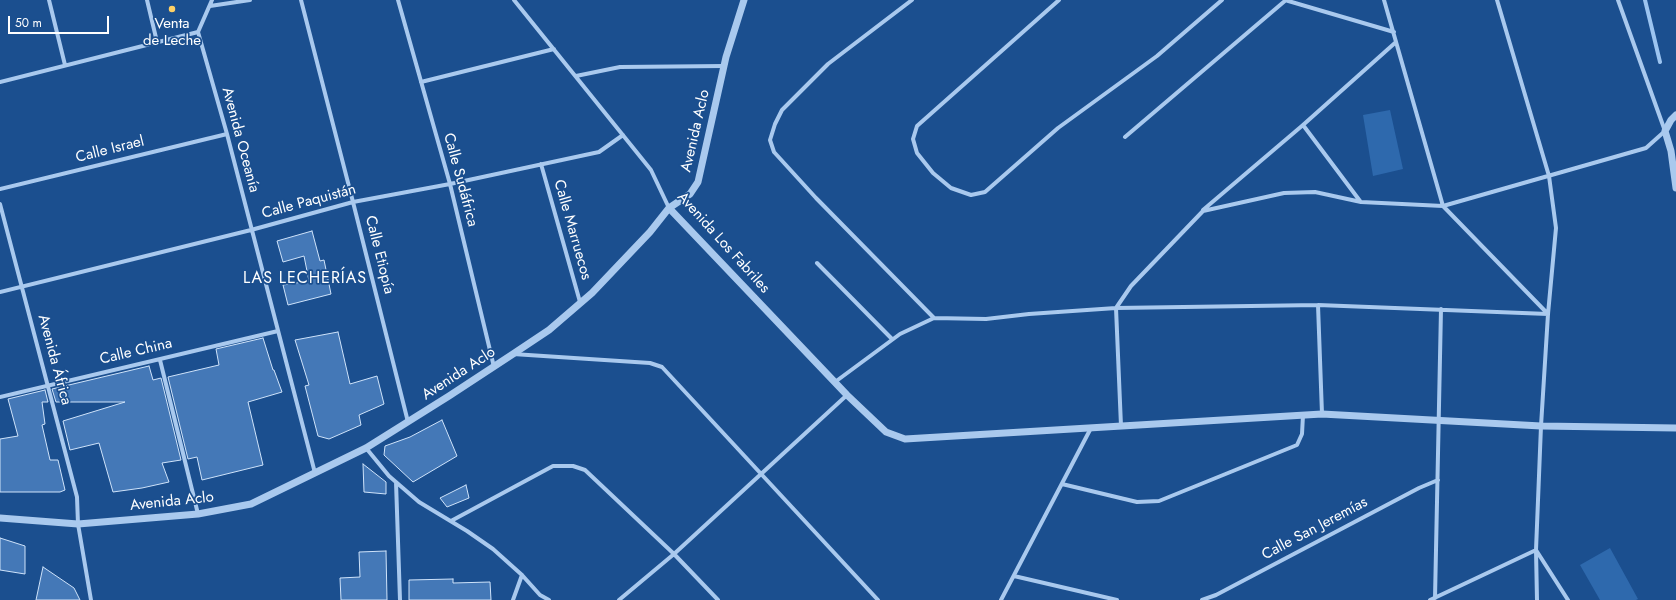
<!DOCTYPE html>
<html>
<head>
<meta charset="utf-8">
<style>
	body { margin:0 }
	#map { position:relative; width:1676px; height:600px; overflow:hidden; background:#1b4f8f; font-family:Jost,sans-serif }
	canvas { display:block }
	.scale { position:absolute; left:8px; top:16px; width:101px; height:18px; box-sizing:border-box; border:2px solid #fff; border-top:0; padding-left:5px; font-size:12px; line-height:14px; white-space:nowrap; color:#fff; -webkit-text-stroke:3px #1b4f8f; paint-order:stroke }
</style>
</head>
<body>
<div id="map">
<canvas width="1676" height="600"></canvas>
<div class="scale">50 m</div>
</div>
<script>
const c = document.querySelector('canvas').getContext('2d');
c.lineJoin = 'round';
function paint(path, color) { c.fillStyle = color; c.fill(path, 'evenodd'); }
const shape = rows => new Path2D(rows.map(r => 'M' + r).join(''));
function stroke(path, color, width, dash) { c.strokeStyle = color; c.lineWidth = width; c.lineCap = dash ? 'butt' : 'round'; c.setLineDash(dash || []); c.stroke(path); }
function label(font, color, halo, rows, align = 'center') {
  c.font = font + ' Jost,sans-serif'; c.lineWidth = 3.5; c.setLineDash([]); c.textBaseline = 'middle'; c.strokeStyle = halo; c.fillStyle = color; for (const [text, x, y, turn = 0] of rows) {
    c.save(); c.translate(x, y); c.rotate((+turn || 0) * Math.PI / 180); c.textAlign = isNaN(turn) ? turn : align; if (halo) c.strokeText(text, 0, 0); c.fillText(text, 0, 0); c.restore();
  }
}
const green = shape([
	[1390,110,1403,169,1373,176,1363,115],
	[1610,548,1638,599,1636,600,1600,600,1580,565]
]);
const stream = shape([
	[1645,0,1660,62]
]);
const building = shape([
	[312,231,320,261,324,260,331,294,288,305,283,285,309,281,304,256,283,262,277,241,312,231],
	[338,332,350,384,377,376,384,404,359,415,361,425,329,439,318,436,305,386,309,385,295,340,338,332],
	[263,338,273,370,274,370,282,392,248,402,263,465,202,480,197,457,188,459,168,377,219,365,216,349,263,338],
	[149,366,153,380,161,378,181,460,162,463,169,482,142,488,113,492,99,443,70,450,63,421,125,402,56,402,52,389,149,366],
	[45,390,48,402,42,402,45,424,42,425,50,460,58,460,65,490,60,492,0,492,0,439,18,436,8,399,45,390],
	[442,420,457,456,413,482,384,455,385,446,410,437,442,420],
	[363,464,386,482,386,494,364,492,363,464],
	[466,485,469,498,447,507,440,498,466,485],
	[0,538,25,546,25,574,0,570,0,538],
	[386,551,387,600,341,600,340,578,360,577,359,552,386,551],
	[43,567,74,588,80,600,36,600,43,567],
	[453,579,453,583,490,582,491,600,409,600,409,580,453,579]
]);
const minor = shape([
	[49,0,65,65],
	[147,0,157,42],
	[212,0,198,32,227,134,315,473],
	[301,0,353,202,408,422],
	[398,0,450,184,494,367],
	[514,0,651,170,669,208],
	[912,0,828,64,782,110,775,124,770,140,774,152,816,198,934,318],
	[1059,0,917,126,913,139,917,153,933,173,951,188,971,195,985,192,1058,128,1157,56,1222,0],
	[1285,0,1394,32],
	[1384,0,1443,206,1548,314],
	[1497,0,1549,176,1556,228,1548,314,1541,426,1536,550,1537,600],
	[210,6,250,0],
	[576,76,620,67,724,66],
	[0,82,198,32],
	[421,82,554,49],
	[1303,125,1396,42],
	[1125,137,1286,0],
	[541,164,580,302],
	[0,189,227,134],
	[0,204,77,497,78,524,91,600],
	[1203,210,1303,125,1360,201],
	[817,263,892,339],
	[0,292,251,230,353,202,450,184,599,152,623,135],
	[1318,305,1322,414],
	[513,354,650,363,662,367,878,600],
	[160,360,198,514],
	[835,382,900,334,934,318,986,319,1029,314,1116,308,1318,305,1548,314],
	[0,397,278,331],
	[1121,426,1116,308,1131,286,1203,211,1284,193,1315,192,1361,202,1443,206,1646,148,1665,131,1618,0],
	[366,448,389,476,419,502,467,531,493,549,522,575,540,595,549,600],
	[396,482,400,600],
	[1062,484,1137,502,1159,501,1297,445,1302,434,1303,415],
	[451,521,553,466,573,466,585,470,674,554,718,600],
	[1014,576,1117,600],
	[1435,598,1441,309],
	[513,600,522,575],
	[619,600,674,554,847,395],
	[1001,600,1091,428],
	[1202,600,1216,595,1419,488,1438,480],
	[1430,600,1536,550,1568,600]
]);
const tertiary = shape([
	[1676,115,1671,120,1665,131,1671,151,1676,188],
	[669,208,847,395,886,432,905,439,1322,414,1541,426,1676,428],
	[0,518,78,524,198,514,251,504,366,448,449,396,513,354,549,330,592,293,650,232,669,208,690,194,698,182,726,57,744,0]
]);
const markers = [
	[172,9,4,"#ffd166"]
];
const poiNames = [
	["Venta",172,24],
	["de Leche",172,41]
];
const streetNames = [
	["Avenida Aclo",696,131,-77],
	["Avenida Oceanía",240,140,75],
	["Calle Israel",110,150,-14],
	["Calle Sudáfrica",460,180,75],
	["Calle Paquistán",309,202,-15],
	["Calle Marruecos",572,230,74],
	["Avenida Los Fabriles",723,243,48],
	["Calle Etiopía",379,255,76],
	["Calle China",136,352,-13],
	["Avenida África",54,360,75],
	["Avenida Aclo",459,374,-33],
	["Avenida Aclo",172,502,-6],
	["Calle San Jeremías",1315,529,-28]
];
const neighbourhoodNames = [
	["LAS LECHERÍAS",305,279]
];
paint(green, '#2e69ad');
stroke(stream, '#9cc4f0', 4);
paint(building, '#4478b7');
stroke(building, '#cfe3fa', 1);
stroke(minor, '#a9c9ee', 4);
stroke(tertiary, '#a9c9ee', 7);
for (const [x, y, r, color] of markers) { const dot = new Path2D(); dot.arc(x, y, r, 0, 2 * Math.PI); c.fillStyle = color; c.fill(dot); stroke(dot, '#1b4f8f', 1.5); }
label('15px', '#fff', '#1b4f8f', poiNames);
label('15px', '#fff', '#1b4f8f', streetNames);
c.letterSpacing = '1px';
label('16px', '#fff', '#1b4f8f', neighbourhoodNames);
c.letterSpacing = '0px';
</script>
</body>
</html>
